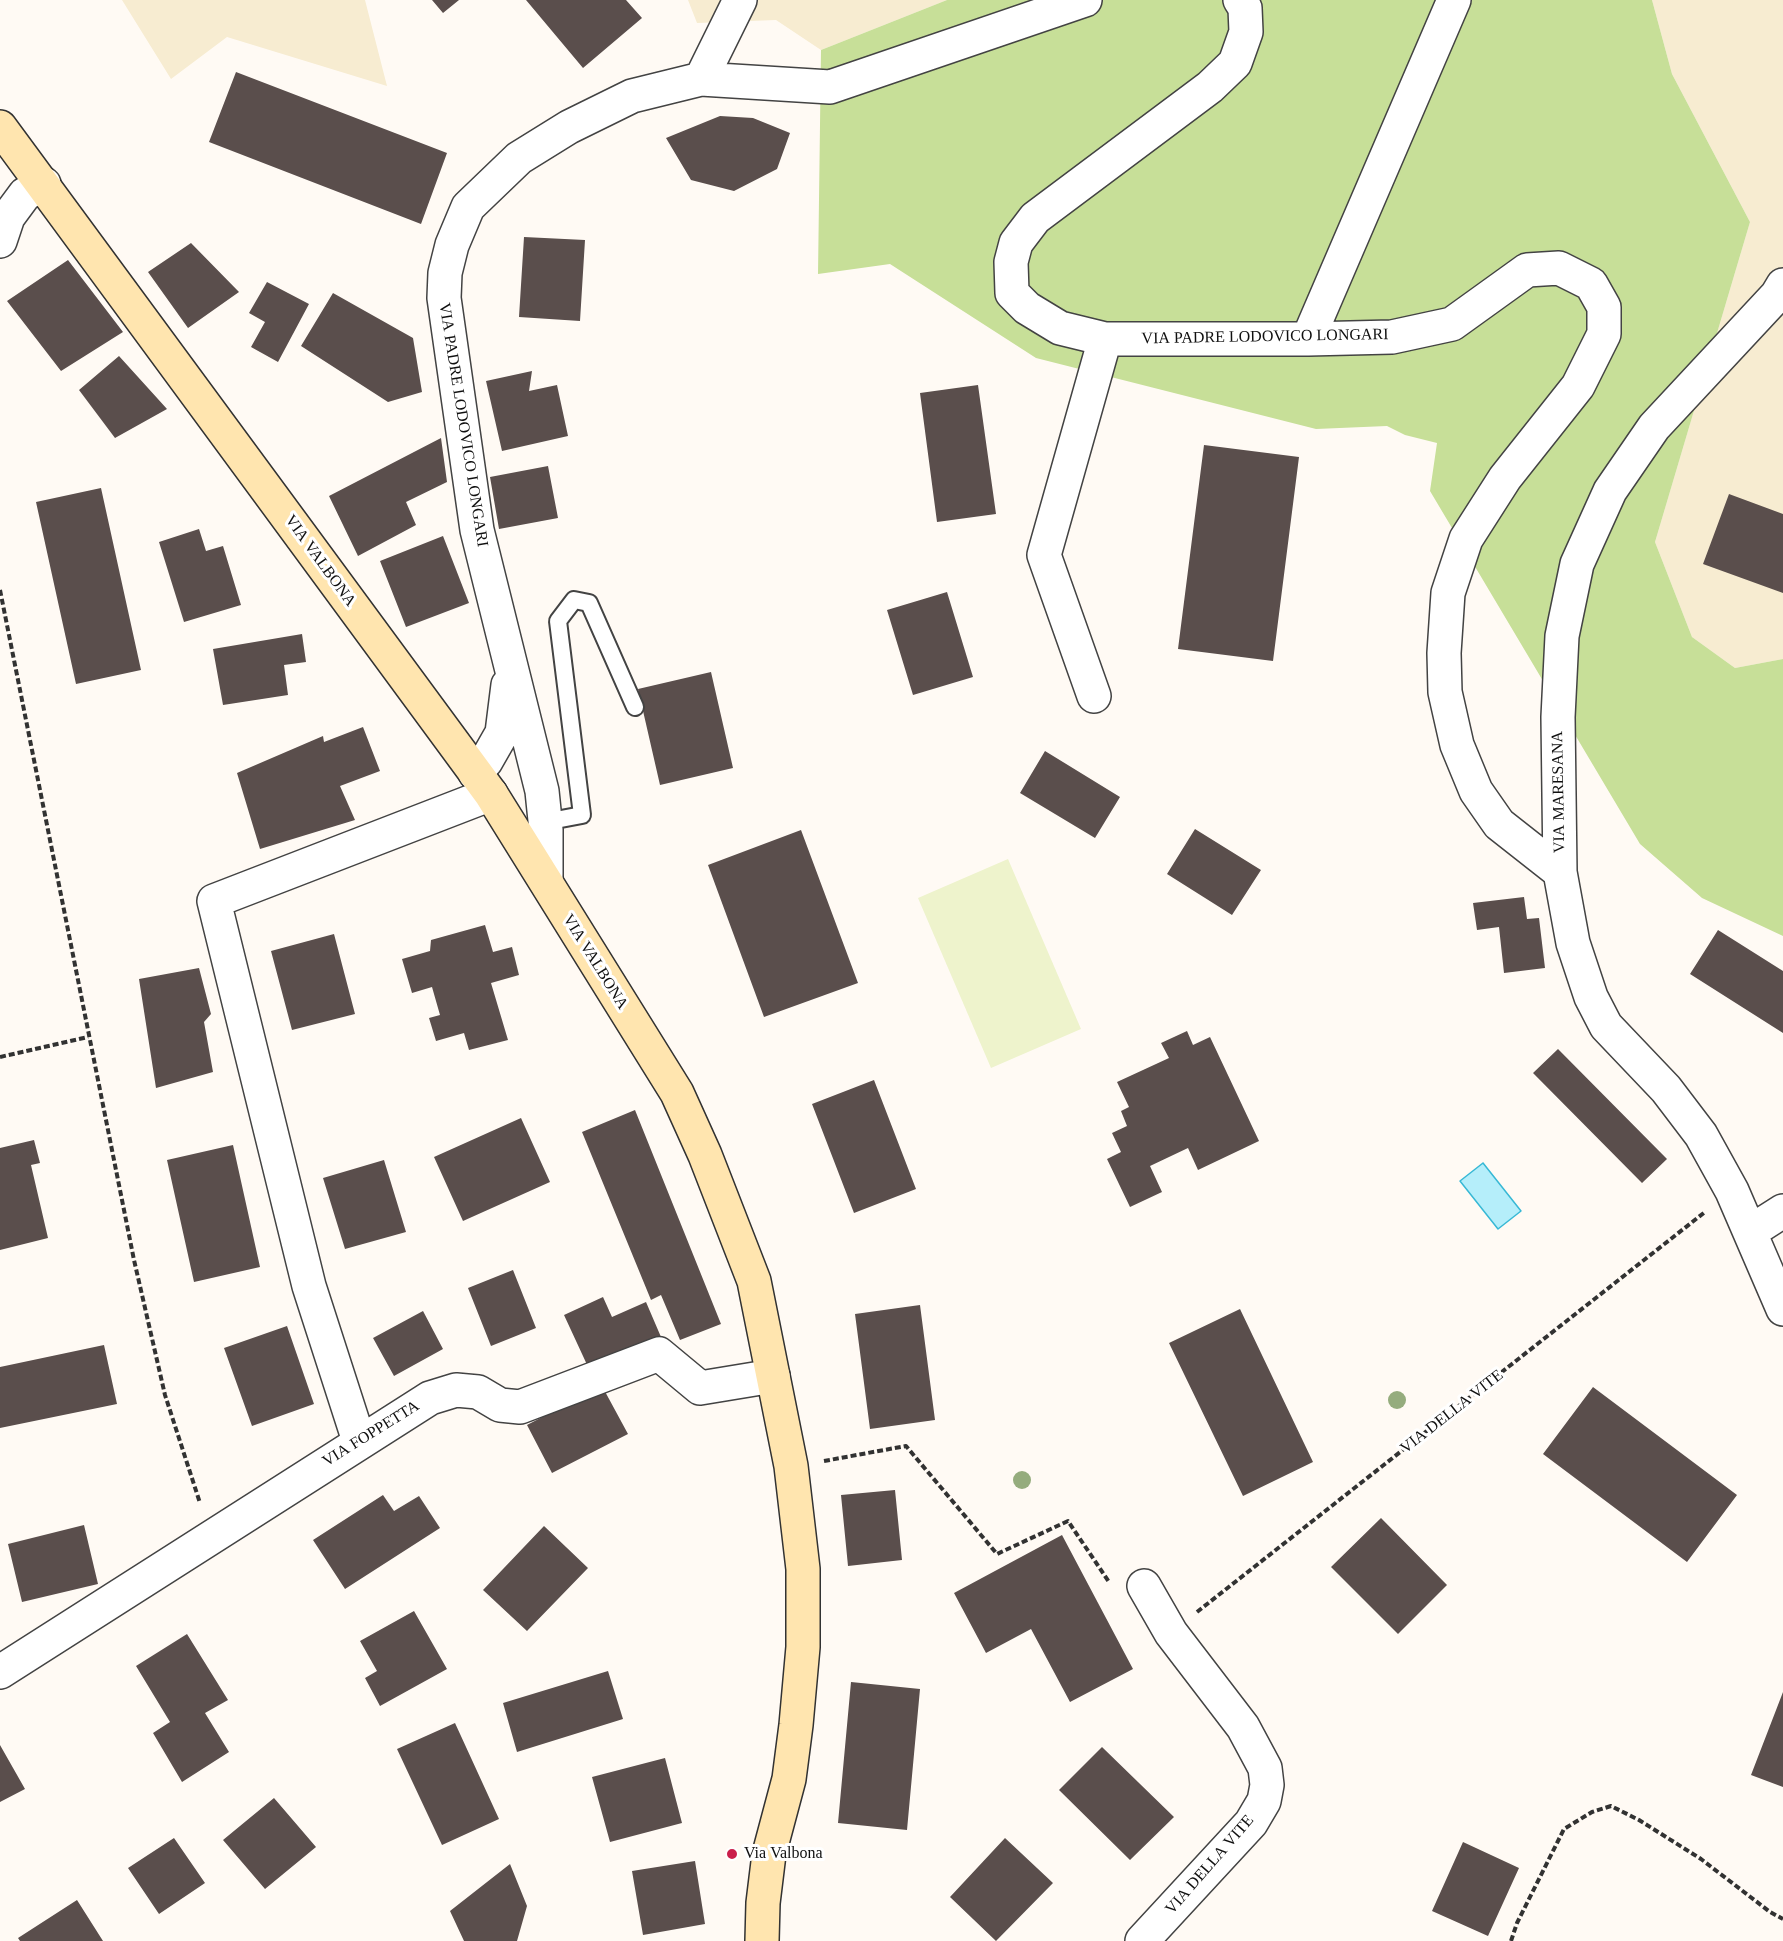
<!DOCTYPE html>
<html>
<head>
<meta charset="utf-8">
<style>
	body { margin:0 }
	canvas { display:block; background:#fffaf4 }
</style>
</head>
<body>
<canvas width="1783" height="1941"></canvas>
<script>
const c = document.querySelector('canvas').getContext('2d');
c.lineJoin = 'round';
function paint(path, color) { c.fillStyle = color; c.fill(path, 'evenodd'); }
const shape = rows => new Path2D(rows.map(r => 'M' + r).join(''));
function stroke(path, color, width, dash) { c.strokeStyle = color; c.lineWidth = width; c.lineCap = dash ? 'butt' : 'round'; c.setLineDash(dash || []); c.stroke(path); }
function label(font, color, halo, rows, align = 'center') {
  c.font = font + ' "Times New Roman",serif'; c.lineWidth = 6; c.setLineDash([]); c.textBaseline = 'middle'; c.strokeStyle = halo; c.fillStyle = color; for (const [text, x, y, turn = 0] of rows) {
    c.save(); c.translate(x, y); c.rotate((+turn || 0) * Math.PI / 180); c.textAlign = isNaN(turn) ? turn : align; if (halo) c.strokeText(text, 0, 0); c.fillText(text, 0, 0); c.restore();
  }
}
const farmland = shape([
	[122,0,365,0,387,86,227,37,171,79],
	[688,0,947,0,821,50,776,20,697,23],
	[1652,0,1783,0,1783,659,1735,668,1692,637,1655,542,1750,222,1672,74]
]);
const forest = shape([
	[947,0,1652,0,1672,74,1750,222,1655,542,1692,637,1735,668,1783,659,1783,936,1702,898,1640,844,1430,491,1437,443,1405,435,1387,426,1316,429,1036,358,890,264,818,274,821,50]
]);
const pitch = shape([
	[1008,859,1081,1029,991,1068,918,898]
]);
const water = shape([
	[1483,1163,1521,1211,1498,1229,1460,1181,1483,1163]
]);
const building = shape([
	[432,0,459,0,443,13],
	[526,0,626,0,642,18,583,68],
	[236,72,447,153,421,224,209,142],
	[720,116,753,118,790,133,777,169,734,191,691,180,666,138],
	[524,237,585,240,580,321,519,317],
	[191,243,239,292,188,328,148,272],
	[68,260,123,332,61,371,7,301],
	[267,282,309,304,278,362,251,347,265,322,249,313],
	[333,293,413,338,422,392,388,402,301,346],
	[119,356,167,409,115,438,79,390],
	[532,371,529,391,557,385,568,436,502,451,486,381],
	[978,385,996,514,937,522,920,393],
	[441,438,447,482,406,502,416,525,358,556,329,496],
	[1204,445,1299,457,1273,661,1178,649],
	[548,466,558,518,499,529,490,477],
	[101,488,141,670,76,684,36,502],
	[1729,494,1783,514,1783,593,1703,564],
	[199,529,206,551,223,546,241,605,184,622,159,542],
	[443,536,469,603,406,627,380,561],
	[947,592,973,677,913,695,887,610],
	[302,634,306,662,284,665,288,695,223,705,213,649],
	[711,672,733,768,660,785,638,689],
	[363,727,380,771,340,786,355,820,260,849,237,773,323,736,324,742],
	[1045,751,1120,797,1095,838,1020,793],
	[1195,829,1261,870,1232,915,1167,874],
	[801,830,858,983,764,1017,708,865],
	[1524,897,1527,919,1539,918,1545,968,1504,973,1499,927,1477,930,1473,903],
	[485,925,493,952,512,947,519,975,491,983,508,1040,469,1050,464,1033,436,1041,429,1018,440,1015,432,987,412,993,402,959,430,951,431,940],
	[1718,930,1783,971,1783,1033,1690,974],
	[334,934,355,1014,292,1030,271,951],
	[199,968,211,1014,204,1022,213,1072,156,1088,139,979],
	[1187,1031,1193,1045,1210,1037,1259,1141,1198,1170,1188,1148,1150,1166,1162,1192,1130,1207,1107,1159,1121,1152,1112,1133,1127,1126,1121,1111,1129,1107,1117,1082,1169,1058,1161,1043],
	[1558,1049,1667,1159,1642,1183,1533,1073],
	[874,1080,916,1189,854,1213,812,1104],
	[635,1110,721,1324,680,1340,661,1295,651,1300,582,1132],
	[521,1118,550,1182,463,1221,434,1157],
	[34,1140,40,1163,31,1165,48,1238,0,1250,0,1148],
	[233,1145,260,1267,194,1282,167,1160],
	[384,1160,406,1232,345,1249,323,1178],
	[513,1270,536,1328,491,1346,468,1288],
	[603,1297,612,1317,646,1302,661,1337,589,1369,564,1315],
	[920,1305,935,1420,870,1429,855,1314],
	[1240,1309,1313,1462,1243,1496,1169,1343],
	[423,1311,443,1349,394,1376,373,1338],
	[287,1326,314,1404,252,1426,224,1348],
	[104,1345,117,1404,0,1428,0,1367],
	[602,1386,628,1434,552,1473,527,1425],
	[1593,1387,1737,1495,1687,1562,1543,1454],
	[895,1490,902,1560,848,1566,841,1495],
	[383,1495,394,1511,419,1496,440,1528,345,1589,313,1540],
	[1381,1518,1447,1585,1398,1634,1331,1567],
	[84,1525,98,1584,22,1602,8,1544],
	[544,1526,588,1568,527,1631,483,1590],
	[1062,1535,1133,1669,1070,1702,1031,1629,986,1653,954,1593],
	[414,1611,447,1669,380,1706,365,1678,377,1671,360,1641],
	[187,1634,228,1700,205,1713,229,1752,182,1782,153,1733,170,1722,136,1666],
	[608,1671,623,1719,517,1752,503,1703],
	[851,1682,920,1689,907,1830,838,1823],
	[1783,1692,1783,1787,1751,1775],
	[455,1723,499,1819,442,1845,397,1749],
	[0,1745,25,1789,0,1802],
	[1102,1747,1174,1817,1130,1860,1059,1790],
	[665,1758,682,1823,610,1842,592,1777],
	[274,1798,316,1847,265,1889,223,1840],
	[174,1838,205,1883,159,1914,128,1868],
	[1005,1838,1053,1883,996,1941,950,1897],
	[1463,1842,1519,1868,1488,1936,1432,1911],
	[695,1861,705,1924,643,1935,632,1871],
	[510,1864,527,1906,517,1941,464,1941,450,1911],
	[77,1900,103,1941,20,1941,18,1938]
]);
const path = shape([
	[0,590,134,1260,165,1395,200,1503],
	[0,1057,88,1037],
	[824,1461,906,1446,997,1554,1068,1521,1109,1582],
	[1197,1612,1705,1212],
	[1511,1941,1517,1923,1564,1829,1592,1812,1611,1806,1639,1820,1701,1859,1770,1912,1783,1919]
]);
const lane = shape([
	[545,822,582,815,558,621,574,600,589,603,635,707]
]);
const street = shape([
	[1240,0,1245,8,1246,32,1235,63,1210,87,1035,218,1016,243,1011,262,1012,293,1027,308,1060,328,1105,339,1308,339,1392,337,1452,324,1527,270,1559,268,1591,284,1604,307,1604,334,1578,386,1505,478,1466,539,1448,593,1444,653,1445,692,1457,745,1476,791,1499,824,1560,872],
	[701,79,740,0],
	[0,241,8,217,25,194,44,184],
	[1783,285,1777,295,1654,427,1610,491,1577,564,1562,636,1558,717,1560,872,1573,943,1591,997,1606,1026,1666,1089,1701,1135,1732,1191,1783,1309],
	[1308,339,1454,0],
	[1094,696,1044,555,1105,339],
	[475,773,486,761,502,733,508,685],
	[546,881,546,830,542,791,477,530,444,298,445,273,452,245,468,207,519,158,569,127,632,96,701,79,830,87,1085,0],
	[1750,1232,1783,1211],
	[359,1441,309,1286,214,901,491,794],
	[0,1672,430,1398,456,1390,478,1392,500,1405,520,1407,659,1354,700,1388,773,1376],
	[1142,1941,1251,1823,1264,1801,1267,1785,1265,1768,1243,1727,1171,1633,1144,1586]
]);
const secondary = shape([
	[0,127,491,794,677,1093,705,1155,754,1281,791,1466,803,1569,803,1647,796,1725,789,1779,769,1854,763,1903,762,1941]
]);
const trees = [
	[1397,1400],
	[1022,1480]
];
const markers = [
	[732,1854,6,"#ca1f4b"]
];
const streetNames = [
	["VIA PADRE LODOVICO LONGARI",1265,337,-1],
	["VIA PADRE LODOVICO LONGARI",463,425,81],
	["VIA VALBONA",320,561,54],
	["VIA MARESANA",1559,792,-91],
	["VIA VALBONA",595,962,58],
	["VIA DELLA VITE",1452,1412,-38],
	["VIA FOPPETTA",371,1434,-32],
	["VIA DELLA VITE",1210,1865,-49]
];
const poiNames = [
	["Via Valbona",744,1854]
];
paint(farmland, '#f7ecd1');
paint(forest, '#c7df98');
paint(pitch, '#eef3cc');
paint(water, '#b5eefa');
stroke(water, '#37b8d5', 1.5);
paint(building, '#5a4e4c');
stroke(lane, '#434343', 20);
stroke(street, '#434343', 36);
stroke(secondary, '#323232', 36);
stroke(path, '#323232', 4, [6, 3]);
stroke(lane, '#fff', 16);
stroke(street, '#fff', 33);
stroke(secondary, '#ffe5af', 33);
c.fillStyle = '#95ac7d';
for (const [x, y] of trees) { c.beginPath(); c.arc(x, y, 9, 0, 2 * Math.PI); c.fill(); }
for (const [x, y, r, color] of markers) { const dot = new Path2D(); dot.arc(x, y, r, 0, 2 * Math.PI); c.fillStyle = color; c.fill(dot); stroke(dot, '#fff', 2); }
label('16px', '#101010', '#fff', streetNames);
label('16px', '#101010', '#fff', poiNames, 'left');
</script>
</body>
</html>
